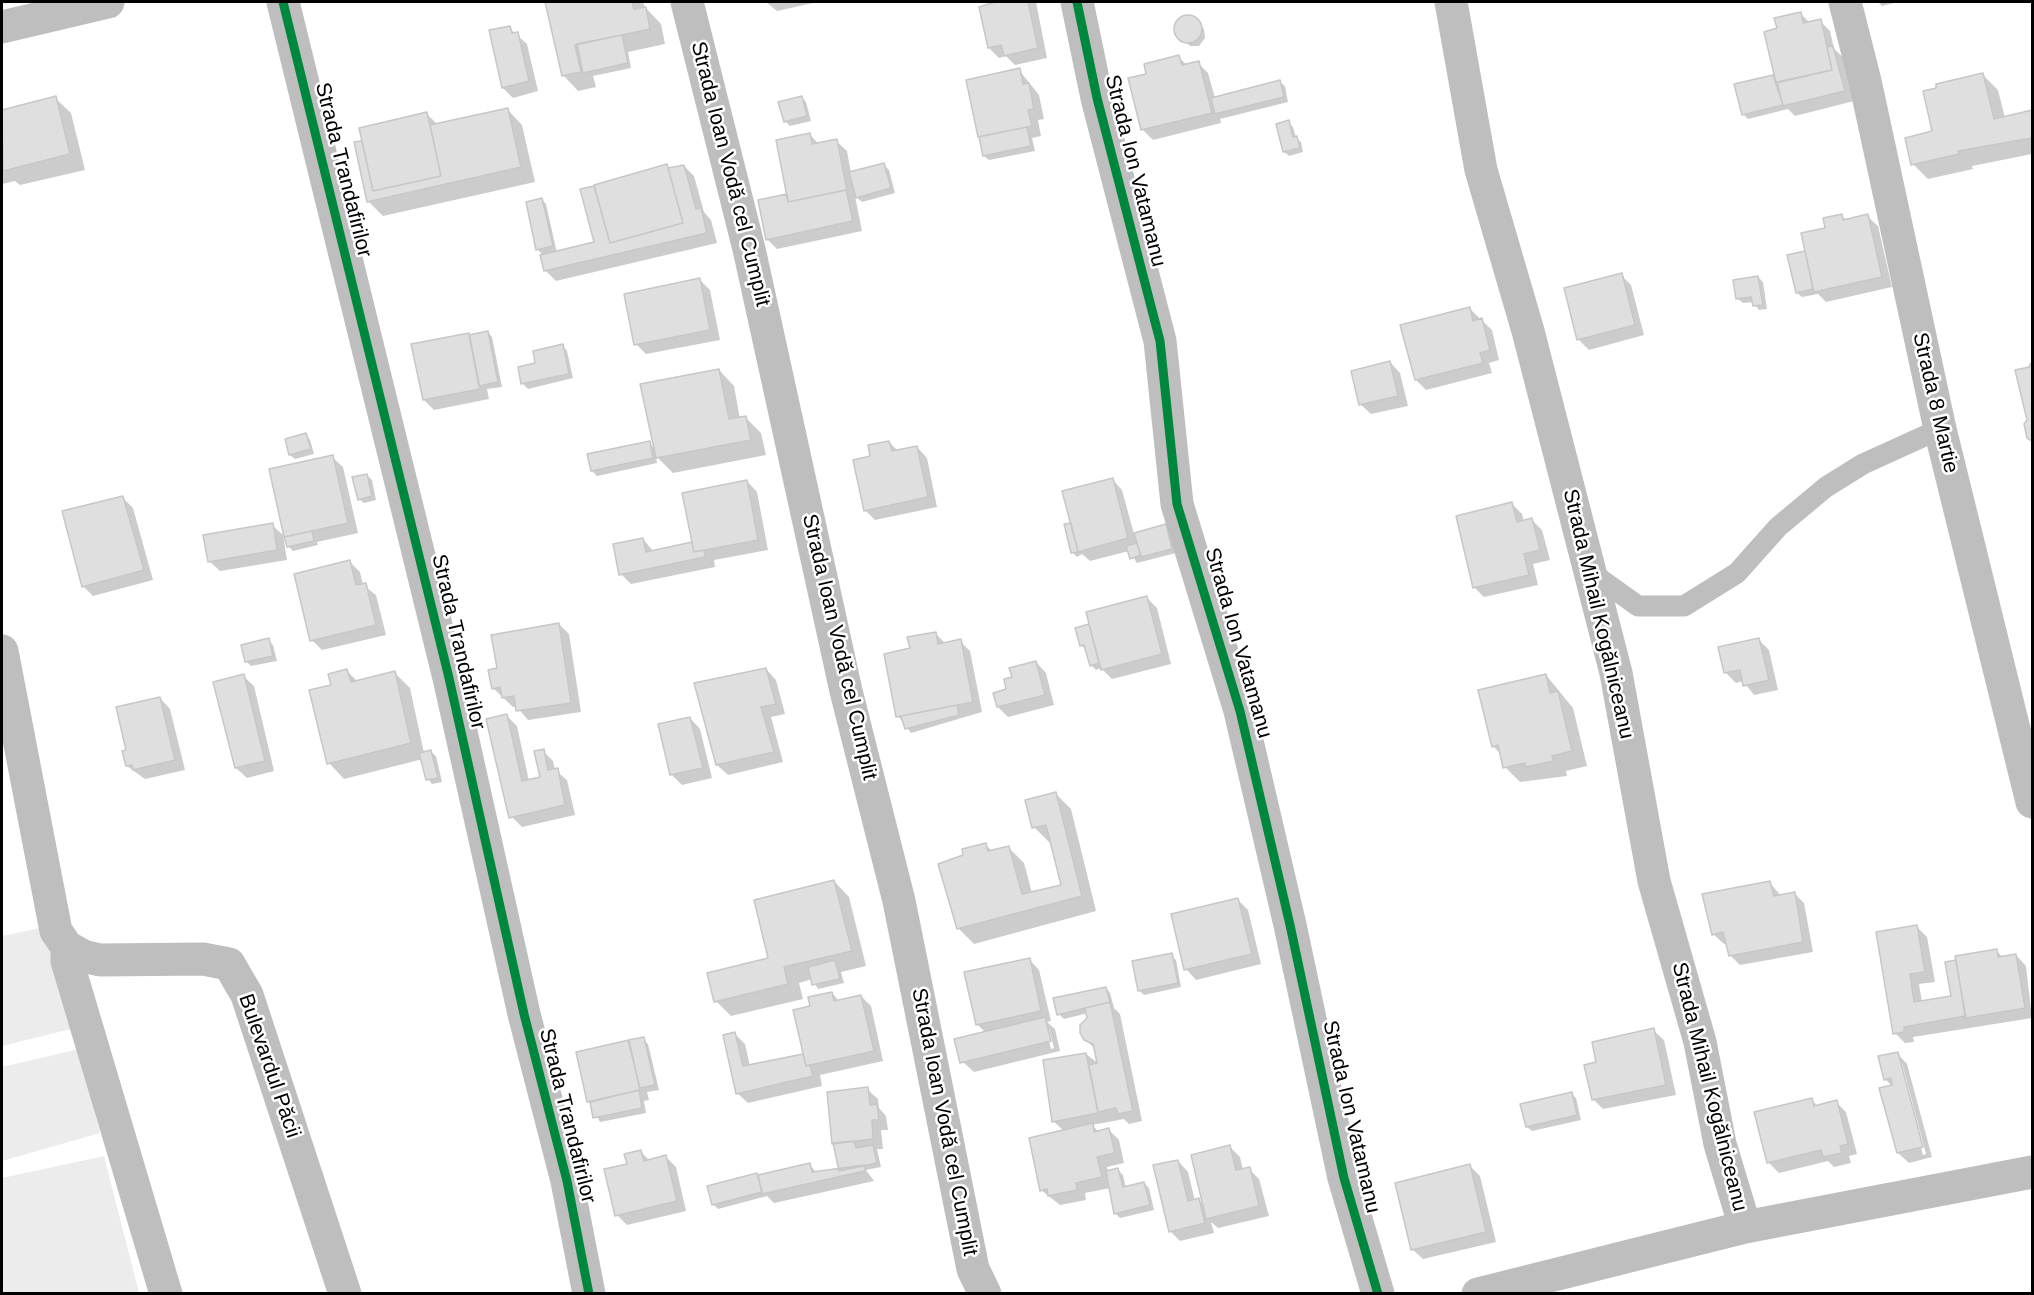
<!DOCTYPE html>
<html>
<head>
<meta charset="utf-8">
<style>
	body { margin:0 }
	#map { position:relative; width:2034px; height:1295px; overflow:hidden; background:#fff; font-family:Helvetica,sans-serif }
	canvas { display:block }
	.frame { position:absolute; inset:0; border:3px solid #000; pointer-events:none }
</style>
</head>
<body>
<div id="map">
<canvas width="2034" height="1295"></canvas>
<div class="frame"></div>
</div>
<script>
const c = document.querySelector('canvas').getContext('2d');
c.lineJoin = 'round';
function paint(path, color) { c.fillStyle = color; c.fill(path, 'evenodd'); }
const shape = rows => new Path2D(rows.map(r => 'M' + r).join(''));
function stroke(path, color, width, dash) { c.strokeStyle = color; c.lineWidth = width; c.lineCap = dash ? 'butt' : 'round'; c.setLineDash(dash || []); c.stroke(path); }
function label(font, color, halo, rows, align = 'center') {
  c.font = font + ' Helvetica,sans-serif'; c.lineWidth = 5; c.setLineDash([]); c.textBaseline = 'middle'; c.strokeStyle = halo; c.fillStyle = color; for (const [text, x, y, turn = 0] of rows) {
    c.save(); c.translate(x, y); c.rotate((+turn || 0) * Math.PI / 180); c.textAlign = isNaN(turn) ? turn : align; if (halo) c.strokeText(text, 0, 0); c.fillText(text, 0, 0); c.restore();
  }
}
const green = shape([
	[45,927,75,1028,2,1046,2,936],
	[79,1049,100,1133,2,1161,2,1067],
	[104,1156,139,1293,2,1293,2,1178]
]);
const shadow = shape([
	[547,2,643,2,645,7,661,24,665,44,628,52,631,68,593,76,596,87,578,91,563,75],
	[766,2,818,2,777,11],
	[997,2,1036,2,1047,58,1015,65,1006,56,999,58,989,48],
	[1878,2,1898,2,1882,6],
	[1801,14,1810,23,1820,21,1830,31,1834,49,1843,57,1854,101,1795,116,1788,109,1748,119,1743,114,1773,76,1778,82,1779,30],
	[1183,18,1192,18,1204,29,1205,38,1199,46,1190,46,1177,35,1176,26],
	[509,28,527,44,538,91,513,98,503,88],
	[1178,57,1187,65,1198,63,1208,73,1215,98,1280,82,1285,86,1288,102,1220,119,1221,123,1153,140,1143,130,1130,79,1148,75],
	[1019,70,1039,95,1044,119,1038,120,1041,136,1032,138,1035,151,989,160,984,156,979,137],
	[1983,75,1998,90,2005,118,2032,112,2032,154,1972,166,1973,169,1928,179,1913,164,1934,133],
	[55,98,71,113,85,170,20,185,15,181,2,184,2,111],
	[802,98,806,102,811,121,790,126,785,121],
	[507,109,522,125,535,182,383,216,368,201,361,142,427,114,438,125],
	[1288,122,1293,127,1296,138,1301,142,1303,152,1289,156,1284,152],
	[810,135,819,144,836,141,847,151,851,173,884,165,889,170,895,193,862,202,855,196,862,231,777,249,767,239,788,195],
	[666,166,670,169,684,166,694,176,704,212,711,220,717,243,556,281,545,270,544,256,537,249,542,200,546,204,557,253,595,243,582,190],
	[1842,216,1847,221,1867,216,1878,226,1892,287,1826,302,1818,294,1802,297,1797,293,1804,252],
	[1621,275,1631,285,1644,335,1589,350,1578,339],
	[1758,277,1763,282,1767,309,1759,310,1753,302,1743,303,1738,299],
	[700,280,710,290,720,340,646,354,636,344],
	[1470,309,1492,330,1499,360,1489,363,1492,373,1426,390,1416,380],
	[488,332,492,337,502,387,487,389,489,399,434,410,424,400],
	[563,346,567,351,573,378,528,389,523,384,520,368,537,364],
	[1390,362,1400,373,1408,406,1371,414,1360,404],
	[2032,364,2032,442,2028,437,2030,368],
	[719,370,734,386,740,419,746,418,761,433,766,455,673,473,656,456,657,463,597,476,592,471,589,456,649,443,656,450],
	[306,435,310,440,314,454,295,459,290,455],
	[889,442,898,451,917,447,927,458,937,507,875,520,865,510,872,457],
	[332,457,343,467,358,533,317,542,318,545,293,551,288,546,271,471],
	[367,475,372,480,376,500,364,503,359,499],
	[1112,479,1122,490,1134,534,1165,526,1170,531,1176,553,1137,563,1129,551,1090,561,1082,554,1077,557,1073,553,1073,524],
	[747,481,757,492,768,550,714,560,715,567,631,584,621,574,643,539,654,552,694,544],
	[123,498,133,508,153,580,93,596,83,586],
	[1512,504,1522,514,1524,522,1532,520,1542,530,1550,560,1533,564,1538,585,1484,597,1474,587],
	[272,525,283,535,287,560,220,571,209,561],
	[350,562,360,572,363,585,376,595,386,635,322,650,312,640],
	[1147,598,1157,608,1171,664,1112,679,1101,668,1096,670,1091,665,1086,650,1081,645,1089,626,1092,629],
	[559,624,569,634,581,712,528,720,517,707,513,707,493,688,498,669],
	[935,633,946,644,960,641,970,651,982,712,911,733,898,716,911,650],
	[268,640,273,645,277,661,251,666,246,661],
	[1759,640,1769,650,1778,690,1754,695,1743,681,1736,683,1726,673],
	[1036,662,1046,673,1054,705,1008,717,998,707,1014,678],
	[766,669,776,680,785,714,771,717,783,762,728,775,717,765],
	[347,671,358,682,395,673,410,688,424,753,431,752,436,756,442,782,432,784,428,779,423,759,344,779,329,763,332,686],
	[1546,675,1573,708,1587,766,1566,771,1567,776,1520,782,1505,767,1502,755,1493,746],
	[243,676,254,686,274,771,247,778,236,768],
	[160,698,170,709,185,770,145,779,127,766,128,751],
	[507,716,517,726,529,781,542,778,543,751,553,761,555,770,567,780,575,815,522,827,512,817],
	[690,718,700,729,712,778,682,785,672,775],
	[1056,794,1071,809,1096,911,974,944,958,928,965,856,985,844,992,851,1009,848,1024,863,1032,893,1063,887,1052,842,1049,842,1034,827],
	[834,881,849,897,866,966,841,972,844,983,818,989,812,979,799,983,803,999,731,1016,716,1001,770,959],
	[1770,883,1781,896,1794,893,1804,903,1813,952,1740,965,1730,955,1727,943,1724,944,1713,934],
	[1238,900,1248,910,1261,964,1196,980,1186,969],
	[1917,927,1927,937,1935,982,1919,984,1922,1002,1953,997,1947,963,1997,951,2003,958,2016,955,2026,966,2032,1018,1913,1037,1914,1042,1905,1043,1895,1033],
	[1171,955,1176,960,1181,987,1144,995,1139,990],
	[1029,959,1039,970,1051,1021,1047,1022,1055,1029,1060,1051,974,1072,963,1062,986,1033,977,1024],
	[1046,1029,1049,1029,1054,1048,1051,1049],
	[1106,988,1110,993,1114,1008,1120,1014,1142,1121,1129,1124,1124,1119,1092,1125,1099,1132,1109,1130,1119,1140,1124,1163,1107,1167,1108,1172,1118,1170,1123,1175,1126,1188,1144,1183,1149,1188,1154,1210,1120,1218,1115,1213,1110,1188,1085,1193,1086,1200,1060,1205,1041,1190,1064,1131,1053,1121,1086,1054,1099,1064,1095,1049,1085,1039,1088,1013,1064,1019,1059,1014],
	[832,993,839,1001,861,996,871,1006,883,1061,820,1075,822,1086,748,1103,737,1093,734,1033,745,1044,750,1066,805,1055,812,1007],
	[1653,1030,1664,1040,1676,1095,1603,1109,1593,1099,1598,1063],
	[643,1039,648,1044,659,1090,647,1092,649,1100,644,1101,646,1113,600,1122,589,1101],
	[1897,1053,1907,1064,1932,1157,1909,1163,1898,1153,1893,1087,1885,1079],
	[1899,1063,1902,1063,1926,1154,1923,1155],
	[867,1089,878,1099,879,1108,886,1116,888,1130,881,1130,883,1149,877,1149,881,1167,866,1170,874,1181,774,1203,767,1196,718,1209,713,1204,757,1175,810,1165,817,1173,840,1168],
	[1571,1093,1576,1098,1581,1120,1532,1131,1527,1127],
	[1811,1100,1818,1106,1836,1102,1846,1112,1857,1154,1849,1156,1851,1163,1834,1167,1828,1161,1779,1173,1769,1163,1756,1114],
	[1230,1147,1240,1157,1243,1170,1249,1169,1259,1179,1269,1216,1218,1228,1211,1222,1214,1233,1180,1241,1170,1231,1178,1161,1188,1172,1195,1201,1198,1200,1205,1207],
	[641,1152,650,1161,666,1157,676,1167,686,1211,627,1225,617,1215,629,1165],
	[1470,1166,1480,1176,1496,1242,1423,1259,1412,1249]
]);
const building = shape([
	[545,2,632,2,634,9,646,7,650,29,575,45,581,72,562,76,545,2],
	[995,2,1028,2,1038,48,1004,56,1001,45,988,48,979,7,995,2],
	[1801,12,1803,23,1821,19,1832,70,1776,83,1764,32,1777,28,1774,18,1801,12],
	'1174 29a14 14 0 1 1 28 0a14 14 0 1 1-28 0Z',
	[510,26,512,33,518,32,529,81,502,88,489,30,510,26],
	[622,35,628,63,583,73,577,44,622,35],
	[1833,46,1845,91,1783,106,1777,82,1832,70,1827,47,1833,46],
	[1179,55,1182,65,1199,61,1212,113,1141,130,1128,78,1146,74,1144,64,1179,55],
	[1020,68,1023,84,1029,83,1034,109,1028,110,1032,126,978,137,966,80,1020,68],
	[1983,73,1994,119,2032,110,2032,138,1958,151,1959,154,1911,165,1905,138,1932,131,1923,91,1936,88,1936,84,1983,73],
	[1773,75,1783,105,1742,115,1734,84,1773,75],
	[1280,80,1284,97,1215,114,1211,98,1280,80],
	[56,96,70,154,3,171,2,110,56,96],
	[802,96,807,116,784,122,778,102,802,96],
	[508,108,521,167,367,202,354,142,362,141,373,191,441,176,430,125,508,108],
	[427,112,441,176,373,191,359,128,427,112],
	[1289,120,1293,137,1297,136,1300,148,1283,152,1276,124,1289,120],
	[1027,127,1031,146,983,156,979,137,1027,127],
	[810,133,812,144,837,139,847,190,788,202,776,140,810,133],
	[884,163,891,188,856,198,849,172,884,163],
	[667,164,683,223,610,243,594,185,667,164],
	[684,165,696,209,701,208,707,233,544,271,540,255,594,242,580,189,594,186,610,243,683,223,668,168,684,165],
	[846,190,853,221,766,240,758,200,787,194,788,202,846,190],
	[542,198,553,246,536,250,526,202,542,198],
	[1842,214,1843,220,1868,214,1882,277,1814,292,1801,233,1825,228,1823,218,1842,214],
	[1805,251,1813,289,1796,293,1787,255,1805,251],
	[1622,273,1635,325,1577,340,1564,288,1622,273],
	[1758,276,1763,305,1753,306,1751,297,1736,299,1733,280,1758,276],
	[700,278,710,330,634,345,624,294,700,278],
	[1470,307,1473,321,1482,318,1490,350,1480,353,1483,363,1415,380,1400,325,1470,307],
	[488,331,498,382,479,386,469,335,488,331],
	[469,333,480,389,423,400,411,344,469,333],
	[563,344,569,374,521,384,518,367,535,363,533,351,563,344],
	[1390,361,1398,396,1359,405,1351,371,1390,361],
	[2032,362,2032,441,2027,438,2024,424,2027,420,2015,370,2029,367,2032,362],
	[719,369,729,419,746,416,751,440,656,458,640,384,719,369],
	[306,433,311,449,289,455,285,439,306,433],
	[650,441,653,458,591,471,587,454,650,441],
	[889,441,892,451,917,446,928,497,864,511,853,460,870,456,868,445,889,441],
	[333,455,348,523,284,537,269,469,333,455],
	[367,474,372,496,358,500,352,477,367,474],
	[1113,478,1128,538,1078,552,1062,491,1113,478],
	[747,480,758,540,694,552,682,493,747,480],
	[123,496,144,570,82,587,62,511,123,496],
	[1512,502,1517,522,1532,518,1540,550,1524,554,1529,575,1473,588,1456,516,1512,502],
	[273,523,277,550,208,562,203,535,273,523],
	[1071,523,1078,552,1071,553,1064,524,1071,523],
	[1166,524,1172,549,1141,557,1134,533,1166,524],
	[312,531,314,541,287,547,284,537,312,531],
	[643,538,646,552,692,542,694,552,704,550,705,557,619,575,613,544,643,538],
	[1137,543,1141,555,1130,559,1126,546,1137,543],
	[350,560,356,585,366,583,376,625,310,641,294,574,350,560],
	[1147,596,1162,654,1101,670,1086,612,1147,596],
	[559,623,571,703,516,711,514,696,502,698,500,687,492,689,488,670,497,668,491,635,559,623],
	[1089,624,1099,663,1090,666,1084,645,1080,646,1075,628,1089,624],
	[936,632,938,644,961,639,973,702,896,717,884,654,910,648,907,637,936,632],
	[269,638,273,656,245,662,241,645,269,638],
	[1759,638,1769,680,1743,686,1740,670,1724,673,1718,647,1759,638],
	[1036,661,1045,695,997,707,993,693,1006,689,1004,679,1012,677,1009,668,1036,661],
	[766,668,776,704,761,707,774,752,716,765,694,683,766,668],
	[347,669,351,682,395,671,411,743,327,764,309,690,331,685,328,674,347,669],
	[244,674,265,761,235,768,213,682,244,674],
	[1546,674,1550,693,1558,691,1572,751,1552,756,1553,761,1526,767,1525,763,1503,768,1498,745,1492,747,1478,690,1546,674],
	[160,697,175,760,133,770,132,765,126,766,122,751,126,750,116,707,160,697],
	[957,705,959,715,905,729,901,716,957,705],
	[507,714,522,781,540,777,534,751,544,749,548,770,558,768,565,805,509,818,486,719,507,714],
	[690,717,703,768,670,775,658,724,690,717],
	[431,750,438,778,426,780,419,753,431,750],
	[1056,792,1082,896,957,929,938,864,963,855,962,849,986,843,988,851,1009,846,1022,894,1061,885,1046,825,1032,828,1025,800,1056,792],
	[834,880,852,951,784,967,788,984,714,1002,707,973,768,958,754,900,834,880],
	[1770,881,1774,896,1795,892,1803,942,1729,956,1723,932,1712,935,1702,894,1770,881],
	[1238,898,1252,954,1184,970,1171,914,1238,898],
	[1917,925,1925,972,1910,974,1914,1002,1951,996,1945,962,1956,960,1965,1016,1904,1027,1904,1032,1893,1034,1876,932,1917,925],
	[1997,949,1998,957,2016,954,2025,1008,1966,1018,1955,956,1997,949],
	[1172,953,1178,983,1138,991,1132,961,1172,953],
	[1030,958,1041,1011,976,1025,964,972,1030,958],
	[835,960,840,979,812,985,808,967,835,960],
	[1106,987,1110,1002,1057,1015,1053,998,1106,987],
	[832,992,834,1001,861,995,874,1051,806,1066,793,1010,810,1006,808,997,832,992],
	[1110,1002,1133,1111,1118,1114,1116,1108,1098,1112,1089,1065,1097,1063,1093,1044,1084,1040,1080,1033,1080,1025,1087,1018,1085,1008,1110,1002],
	[1045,1017,1051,1041,960,1063,954,1039,1045,1017],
	[1654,1028,1666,1085,1592,1100,1584,1065,1596,1062,1592,1042,1654,1028],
	[735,1032,743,1066,803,1054,806,1066,810,1065,813,1076,736,1094,723,1035,735,1032],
	[644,1037,655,1085,640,1088,628,1040,644,1037],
	[629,1040,640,1090,587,1102,576,1052,629,1040],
	[1898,1052,1923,1147,1897,1153,1879,1088,1892,1085,1891,1078,1884,1080,1878,1056,1898,1052],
	[1086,1053,1098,1113,1052,1122,1043,1060,1086,1053],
	[868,1087,870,1105,877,1104,879,1120,872,1120,873,1139,832,1144,827,1092,868,1087],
	[639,1090,642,1108,593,1118,590,1102,639,1090],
	[1572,1092,1577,1115,1526,1127,1520,1104,1572,1092],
	[1812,1098,1814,1106,1837,1100,1848,1144,1840,1146,1842,1153,1823,1157,1821,1150,1767,1163,1754,1112,1812,1098],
	[1093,1123,1094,1132,1109,1128,1115,1153,1097,1157,1102,1177,1076,1183,1077,1190,1048,1196,1047,1189,1040,1191,1029,1138,1093,1123],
	[854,1141,856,1148,873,1145,877,1163,839,1171,833,1143,854,1141],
	[1230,1145,1236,1170,1250,1167,1259,1206,1206,1219,1191,1155,1230,1145],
	[641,1150,644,1161,666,1155,677,1201,615,1216,604,1169,627,1164,624,1154,641,1150],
	[1178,1160,1188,1201,1199,1198,1205,1223,1169,1232,1153,1165,1178,1160],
	[810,1163,812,1172,864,1165,865,1171,762,1194,758,1175,810,1163],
	[1470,1164,1486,1232,1411,1250,1395,1183,1470,1164],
	[1118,1168,1123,1187,1144,1182,1150,1205,1114,1214,1106,1171,1118,1168],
	[757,1173,762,1192,712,1205,707,1186,757,1173]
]);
const service = shape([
	[1589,571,1638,606,1684,606,1737,573,1778,527,1826,487,1863,464,1940,429]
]);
const minor = shape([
	[283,2,449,678,524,1014,567,1181,589,1294],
	[687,2,749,249,846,691,899,901,973,1269,985,1294],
	[1077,2,1097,98,1160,341,1177,504,1240,711,1290,925,1344,1178,1378,1294],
	[1451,2,1481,170,1528,331,1616,673,1654,881,1700,1042,1720,1144,1745,1227],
	[1845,2,1865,81,1940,429,2032,802],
	[2,27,108,2],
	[2,651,56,931,67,947,83,956,100,960,203,959,229,964,247,995,345,1294],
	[67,947,67,961,166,1294],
	[1478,1294,1745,1227,2032,1172]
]);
const cycleway = shape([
	[283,2,449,678,524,1014,567,1181,589,1294],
	[1077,2,1097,98,1160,341,1177,504,1240,711,1290,925,1344,1178,1378,1294]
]);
const streetNames = [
	["Strada Trandafirilor",343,170,76],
	["Strada Ion Vatamanu",1135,171,76],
	["Strada Ioan Vodă cel Cumplit",730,174,76],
	["Strada 8 Martie",1935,403,77],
	["Strada Mihail Kogălniceanu",1598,614,77],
	["Strada Trandafirilor",458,642,77],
	["Strada Ion Vatamanu",1238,643,74],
	["Strada Ioan Vodă cel Cumplit",839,647,77],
	["Bulevardul Păcii",269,1066,71],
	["Strada Mihail Kogălniceanu",1709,1087,76],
	["Strada Trandafirilor",567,1116,76],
	["Strada Ion Vatamanu",1351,1117,77],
	["Strada Ioan Vodă cel Cumplit",944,1122,79]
];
paint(green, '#ececec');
paint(shadow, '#0003');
paint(building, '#dfdfdf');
stroke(building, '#c7c7c7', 1.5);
stroke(service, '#bebebe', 21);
stroke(minor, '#bebebe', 33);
stroke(cycleway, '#00873e', 9);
label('21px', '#000', '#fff', streetNames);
</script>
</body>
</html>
